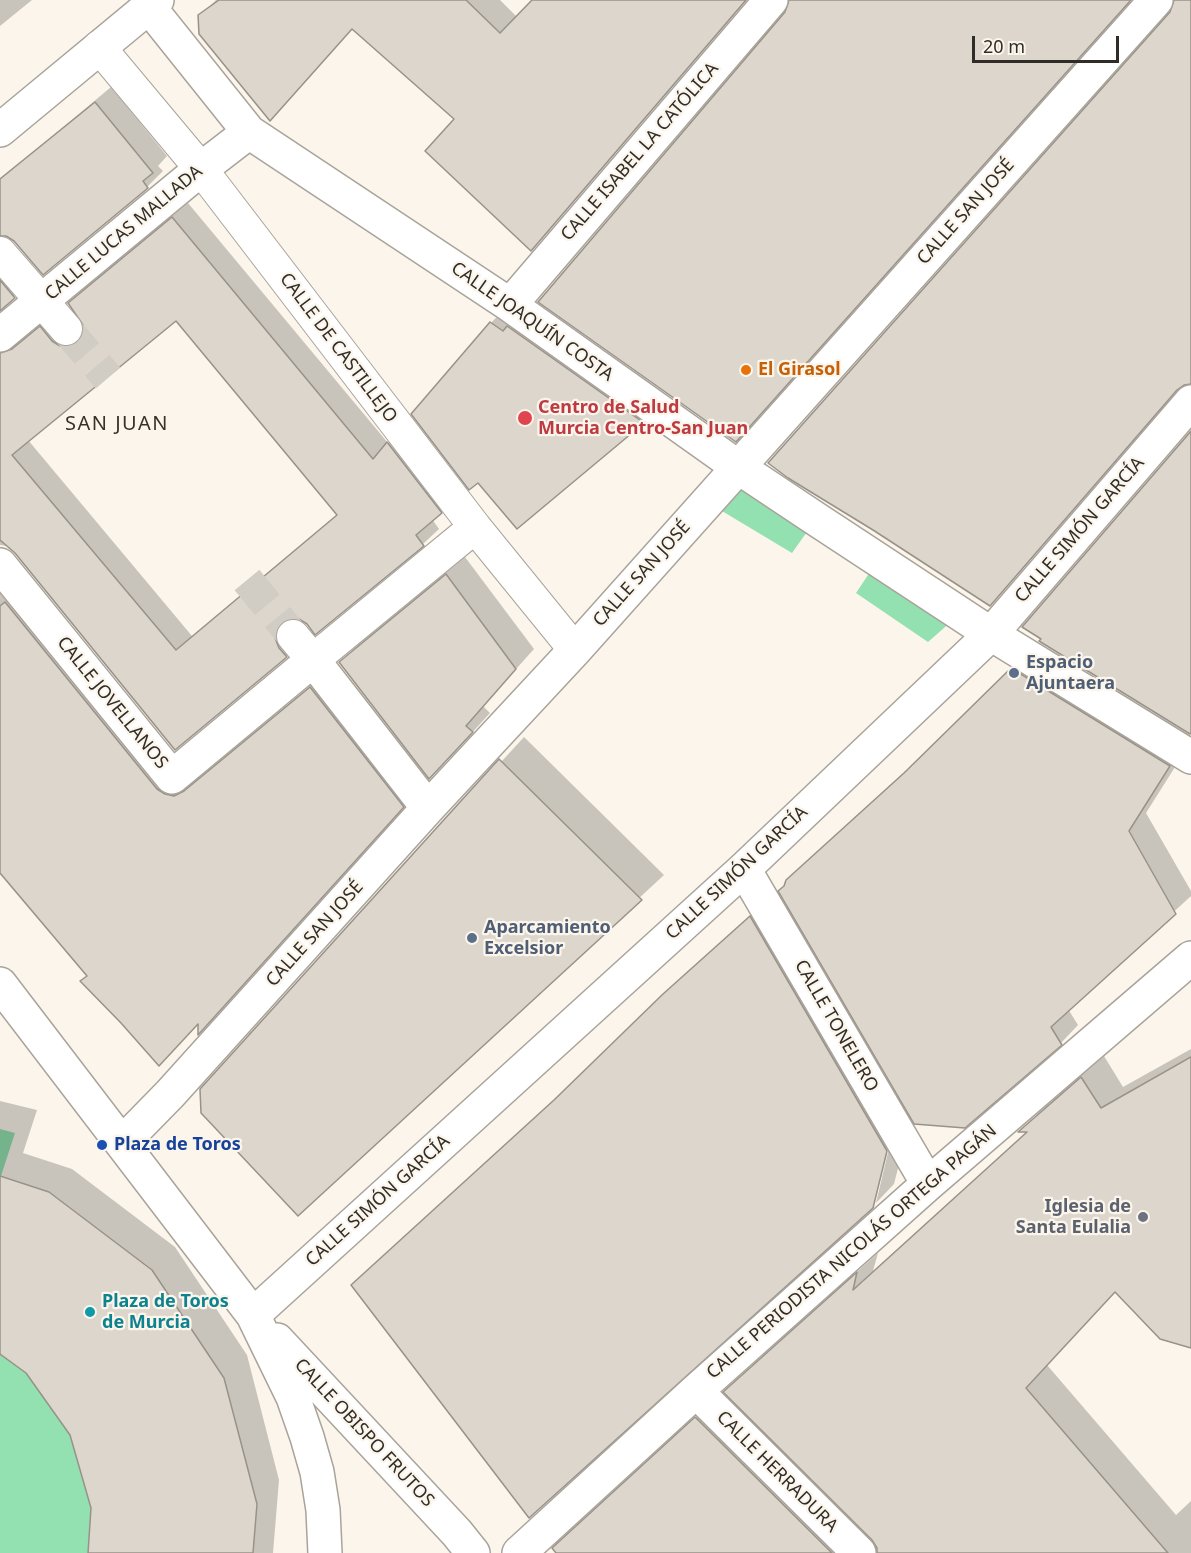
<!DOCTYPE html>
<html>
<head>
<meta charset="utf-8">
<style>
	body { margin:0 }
	#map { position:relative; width:1191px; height:1553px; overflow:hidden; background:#fbf5eb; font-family:"Noto Sans",sans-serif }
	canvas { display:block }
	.scale { position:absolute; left:972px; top:36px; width:147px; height:27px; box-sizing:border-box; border:3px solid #302d29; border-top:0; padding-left:8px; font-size:18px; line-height:21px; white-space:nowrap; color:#302d29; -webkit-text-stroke:4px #fbf5eb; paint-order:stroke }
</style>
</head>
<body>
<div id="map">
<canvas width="1191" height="1553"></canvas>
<div class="scale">20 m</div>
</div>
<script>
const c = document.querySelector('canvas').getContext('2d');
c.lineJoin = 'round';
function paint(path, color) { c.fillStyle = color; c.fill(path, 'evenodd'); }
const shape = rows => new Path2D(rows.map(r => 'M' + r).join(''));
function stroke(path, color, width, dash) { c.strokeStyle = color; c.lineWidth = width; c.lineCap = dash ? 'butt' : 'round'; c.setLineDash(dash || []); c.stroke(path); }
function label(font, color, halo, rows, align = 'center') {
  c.font = font + ' "Noto Sans",sans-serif'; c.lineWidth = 4.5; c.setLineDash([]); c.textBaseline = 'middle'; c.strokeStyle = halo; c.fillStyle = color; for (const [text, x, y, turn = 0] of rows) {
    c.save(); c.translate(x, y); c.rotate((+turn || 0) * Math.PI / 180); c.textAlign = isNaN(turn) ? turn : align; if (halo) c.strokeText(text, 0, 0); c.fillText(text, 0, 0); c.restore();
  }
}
const green = shape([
	[742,479,816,519,792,553,717,508],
	[878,560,953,620,928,642,856,593],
	[0,1129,15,1133,1,1176,253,1553,0,1553]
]);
const shadow = shape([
	[0,0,32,0,0,26],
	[216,0,500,0,517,17,534,0,747,0,548,232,531,249,456,119,353,27,271,119,200,16],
	[1177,0,1191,0,1191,382,1181,385,1006,588,990,604],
	[111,87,167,156,158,166,163,171,147,187,43,273,15,240,7,235,0,234,0,180],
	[188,203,388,443,404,428,456,496,432,519,439,529,423,544,316,633,308,623,299,618,291,617,290,622,302,640,286,656,175,748,16,552,7,546,0,545,0,329,21,338,29,334,56,312,76,331,85,331,85,325,70,304,85,288],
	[176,319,338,514,192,636,28,440],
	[0,245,30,281,0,309],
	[509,304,661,404,643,422,517,527,491,323],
	[465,557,534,649,483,706,490,713,448,759,341,662,359,644],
	[0,559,191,780,201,776,327,672,418,790,214,1017,199,1022,122,1021,82,981,88,975,0,871],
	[1030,651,1187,748,1146,813,1191,891,1191,896,1068,1009,1078,1025,1061,1043,785,886,787,881,806,862,923,755],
	[524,737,664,875,298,1214,202,1089],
	[772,896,908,1129,894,1184,876,1203,890,1144,888,1144,872,1206,353,1285,578,1078,686,973],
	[1191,1049,1191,1346,1116,1290,1047,1365,1176,1515,1191,1501,1191,1553,558,1553,577,1526,719,1396,868,1544,881,1551,873,1539,725,1392,748,1370,878,1253,873,1271,1028,1131,1021,1131,1042,1110,1104,1056,1123,1087],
	[0,1101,37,1110,23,1153,72,1169,175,1247,247,1355,279,1480,273,1553,90,1553,93,1507,71,1434,27,1372,0,1353]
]);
const building = shape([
	[219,0,466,0,500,33,532,0,746,0,531,251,425,151,454,119,352,29,270,121,199,34,198,15,219,0],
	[789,0,1131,0,736,442,538,302,785,12,789,0],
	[1174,0,1191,0,1191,384,1184,385,1177,390,990,606,873,530,788,478,768,463,1170,12,1174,0],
	[95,102,153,173,143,181,148,188,43,275,14,241,6,236,0,236,0,179,95,102],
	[172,217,373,459,387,442,442,513,416,535,424,546,315,635,307,624,299,619,289,618,281,623,276,630,275,638,279,648,287,657,175,750,15,553,0,540,0,353,12,349,40,326,52,341,60,346,69,347,77,343,83,335,83,325,68,303,172,217],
	[176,321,337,515,176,650,12,455,176,321],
	[0,280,15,298,0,311,0,280],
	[490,322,503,331,507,326,644,423,517,529,478,483,469,490,411,414,490,322],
	[1191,431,1191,733,1190,734,1039,641,1041,639,1022,627,1191,431],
	[446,574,516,669,466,726,473,732,429,779,339,662,446,574],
	[5,602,157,789,165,794,174,796,184,791,310,687,404,807,198,1035,198,1024,159,1066,121,1023,80,981,87,976,0,873,0,606,5,602],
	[1011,668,1170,766,1129,831,1176,914,1051,1027,1062,1045,965,1128,914,1124,778,891,784,886,786,880,904,773,1011,668],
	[499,759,642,900,298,1216,201,1113,200,1089,499,759],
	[750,916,887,1151,873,1208,529,1518,351,1285,554,1100,663,994,750,916],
	[1191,1057,1191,1348,1160,1339,1115,1292,1026,1388,1168,1553,877,1553,877,1548,872,1540,723,1392,857,1272,853,1290,1027,1132,1018,1132,1081,1077,1101,1108,1191,1057],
	[0,1176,49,1192,152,1270,224,1378,257,1504,253,1553,88,1553,91,1508,70,1435,26,1373,0,1354,0,1176],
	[695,1417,832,1553,556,1553,552,1548,695,1417]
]);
const pedestrianTunnel = shape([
	[66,329,108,378],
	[247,580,293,636]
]);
const pedestrian = shape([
	[99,47,201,169,475,527,575,650],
	[0,253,66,329],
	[293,636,313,660,475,527]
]);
const minor = shape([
	[149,7,249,132,510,305,738,467,816,519,991,634,1191,757],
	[0,130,157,0],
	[510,305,771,0],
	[0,335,201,169,249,132],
	[0,565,172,777,313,660,428,808],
	[744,869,928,1184],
	[0,984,253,1315,293,1397,307,1437,317,1472,323,1510,325,1553],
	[122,1143,170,1094,428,808,575,650,1156,0],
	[253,1315,744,869,991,634,1191,402],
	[277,1340,457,1533,473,1553],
	[696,1391,859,1553],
	[519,1553,696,1391,928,1184,1191,958]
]);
const markers = [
	[746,370,6,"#e8710a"],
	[525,418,8,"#e0444e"],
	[1014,673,6,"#5c6f8a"],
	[472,938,6,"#5c6f8a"],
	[102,1145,6,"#1a4fb4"],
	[1143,1217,6,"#6b7280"],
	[90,1312,6,"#0f9aa8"]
];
const streetNames = [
	["CALLE ISABEL LA CATÓLICA",640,152,-49],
	["CALLE SAN JOSÉ",966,212,-48],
	["CALLE LUCAS MALLADA",124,233,-40],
	["CALLE JOAQUÍN COSTA",532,322,35],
	["CALLE DE CASTILLEJO",338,348,53],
	["CALLE SIMÓN GARCÍA",1080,530,-49],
	["CALLE SAN JOSÉ",642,574,-48],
	["CALLE JOVELLANOS",112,703,51],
	["CALLE SIMÓN GARCÍA",737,873,-43],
	["CALLE SAN JOSÉ",315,934,-48],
	["CALLE TONELERO",836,1026,60],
	["CALLE SIMÓN GARCÍA",378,1201,-42],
	["CALLE PERIODISTA NICOLÁS ORTEGA PAGÁN",852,1252,-41],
	["CALLE OBISPO FRUTOS",364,1433,47],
	["CALLE HERRADURA",777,1472,45]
];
const foodNames = [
	["El Girasol",758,370]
];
const healthNames = [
	["Centro de Salud",538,408],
	["Murcia Centro-San Juan",538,429]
];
const serviceNames = [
	["Espacio",1026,663],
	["Ajuntaera",1026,684],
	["Aparcamiento",484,928],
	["Excelsior",484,949]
];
const transitNames = [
	["Plaza de Toros",114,1145]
];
const worshipNames = [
	["Iglesia de",1131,1207],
	["Santa Eulalia",1131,1228]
];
const cultureNames = [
	["Plaza de Toros",102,1302],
	["de Murcia",102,1323]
];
const neighbourhoodNames = [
	["SAN JUAN",117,424]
];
paint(green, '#93e0b0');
paint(shadow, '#0003');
paint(building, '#dcd6cc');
stroke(building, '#989289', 1.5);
stroke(pedestrianTunnel, '#d2cdc4', 32, [32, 16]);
stroke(pedestrian, '#a9a39a', 34);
stroke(minor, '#a9a39a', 36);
stroke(pedestrian, '#fff', 32);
stroke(minor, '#fff', 33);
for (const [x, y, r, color] of markers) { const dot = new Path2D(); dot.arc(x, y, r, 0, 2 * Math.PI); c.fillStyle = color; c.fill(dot); stroke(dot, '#fbf5eb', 2); }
label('18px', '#302d29', '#fbf5eb', streetNames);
label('bold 18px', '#c56008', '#fbf5eb', foodNames, 'left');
label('bold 18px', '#be3a42', '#fbf5eb', healthNames, 'left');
label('bold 18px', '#4e5e75', '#fbf5eb', serviceNames, 'left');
label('bold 18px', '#164399', '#fbf5eb', transitNames, 'left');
label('bold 18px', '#5b616d', '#fbf5eb', worshipNames, 'right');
label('bold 18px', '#0d838f', '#fbf5eb', cultureNames, 'left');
c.letterSpacing = '1.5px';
label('20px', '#37322a', '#fbf5eb', neighbourhoodNames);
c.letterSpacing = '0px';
</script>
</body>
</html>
